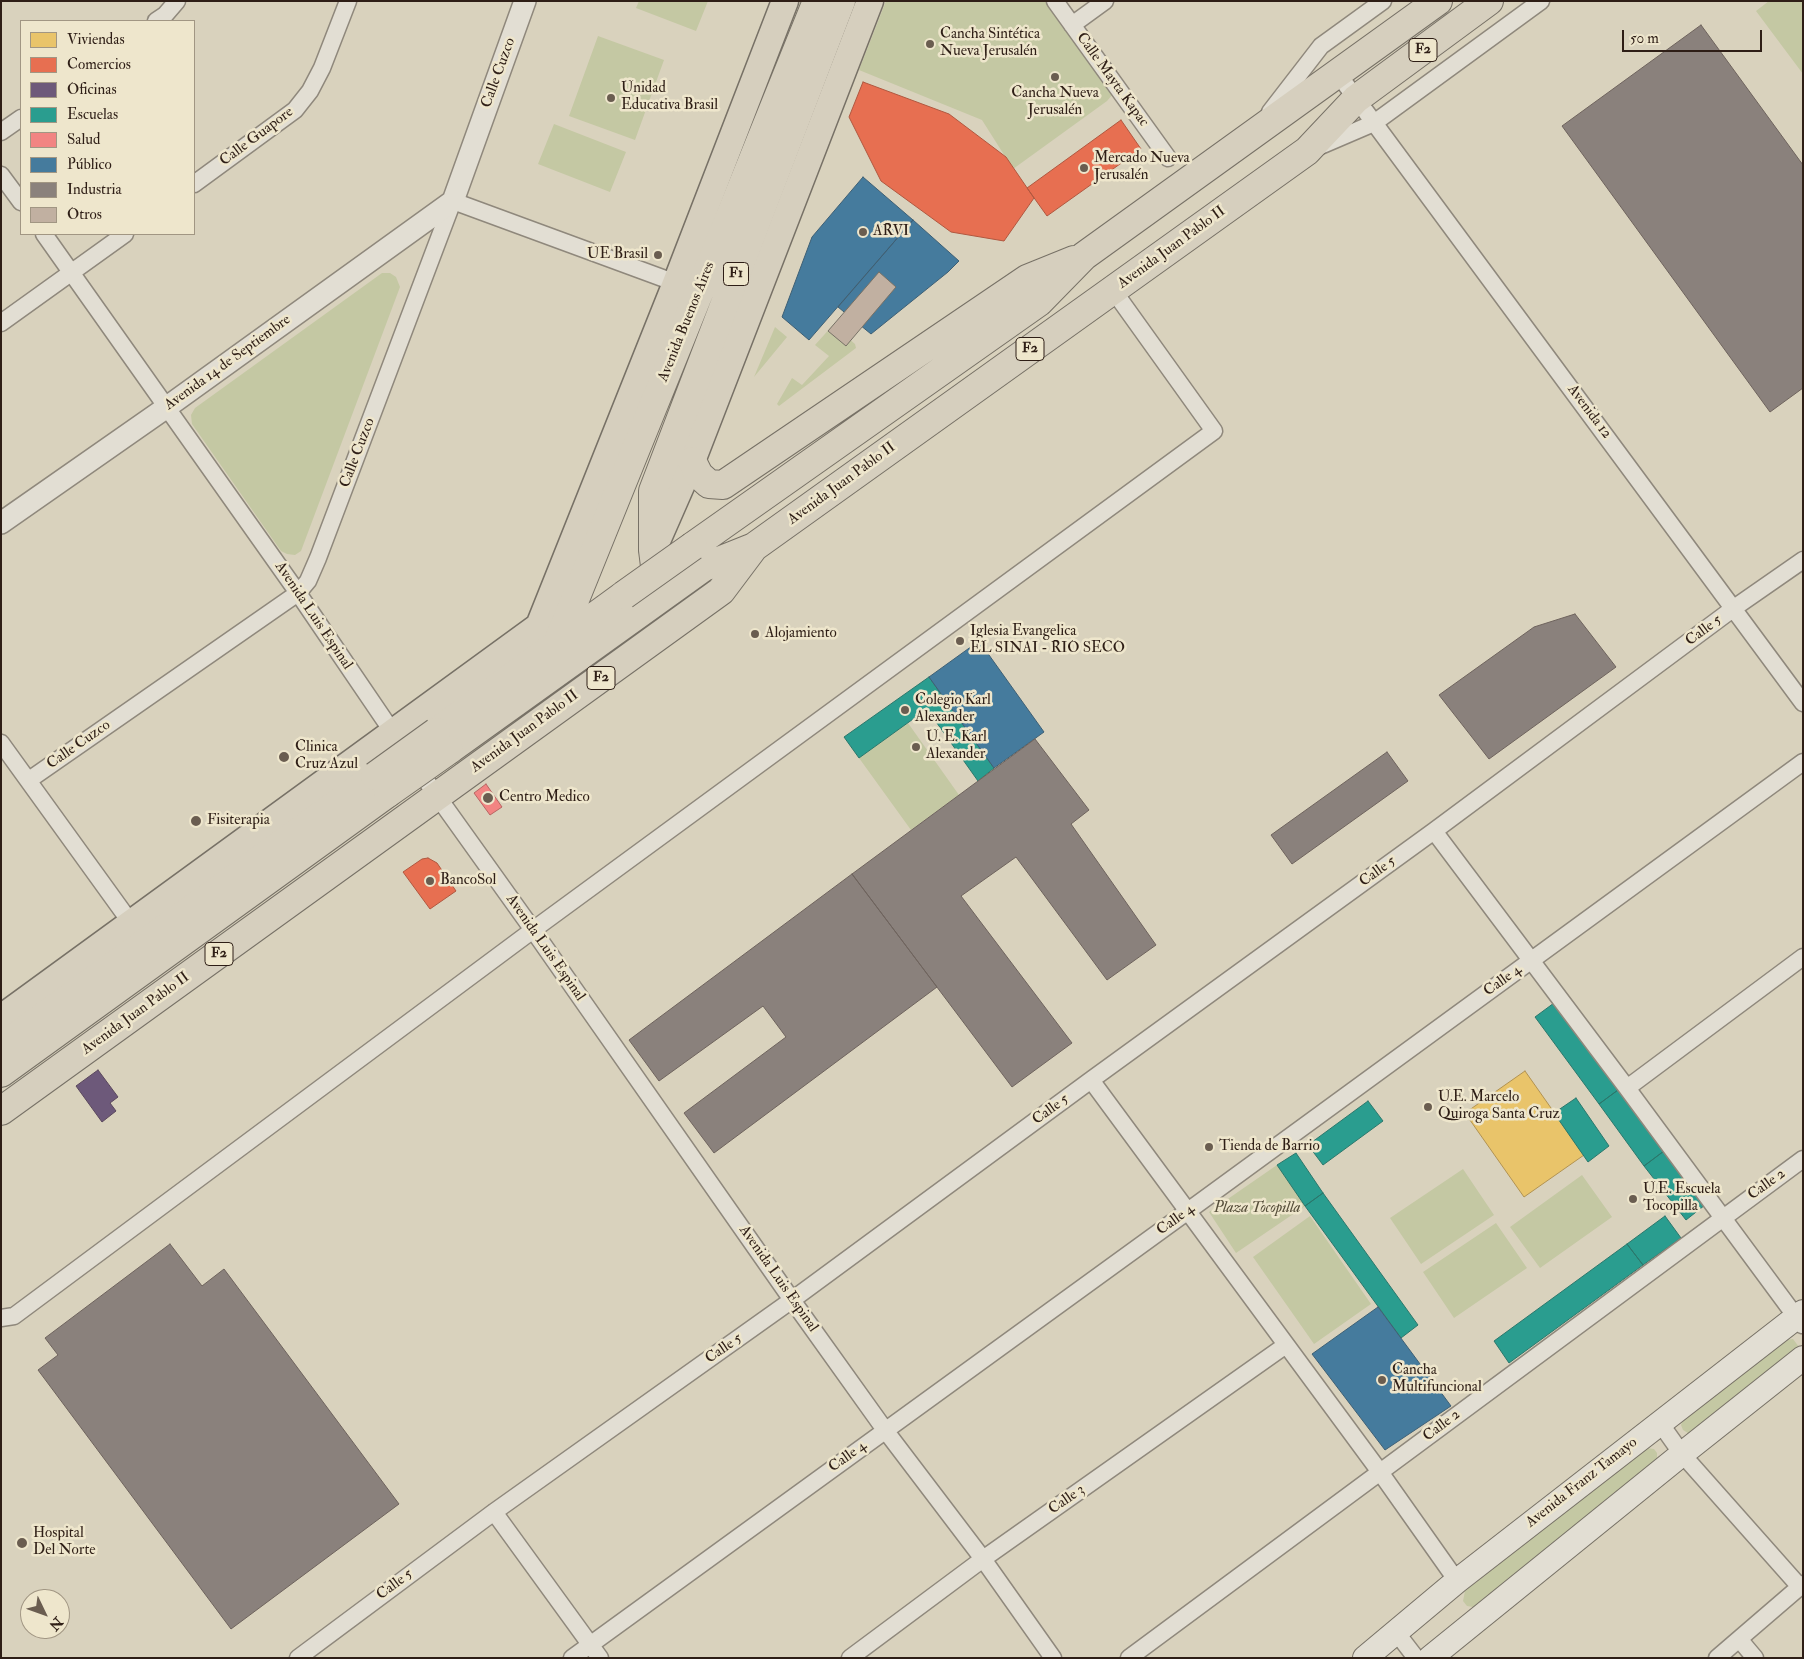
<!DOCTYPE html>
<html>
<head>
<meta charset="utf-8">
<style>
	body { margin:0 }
	#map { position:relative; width:1804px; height:1659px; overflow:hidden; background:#d9d2bd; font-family:"IM FELL Double Pica",serif }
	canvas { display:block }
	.frame { position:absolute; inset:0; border:2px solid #2e1e16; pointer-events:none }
	.legend { position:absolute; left:20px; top:20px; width:175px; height:215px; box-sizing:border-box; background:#eee6cc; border:1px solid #a19683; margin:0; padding:6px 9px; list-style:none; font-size:15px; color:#2e1e16 }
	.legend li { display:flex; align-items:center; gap:10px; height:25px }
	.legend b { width:25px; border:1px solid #a19683 }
	.north { position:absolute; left:20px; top:1589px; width:50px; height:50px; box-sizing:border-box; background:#eee6cc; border:1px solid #a19683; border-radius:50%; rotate:132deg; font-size:14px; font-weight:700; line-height:20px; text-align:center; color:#2e1e16 }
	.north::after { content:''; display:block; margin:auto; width:18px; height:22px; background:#6a5d50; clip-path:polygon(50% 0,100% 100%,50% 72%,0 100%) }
	.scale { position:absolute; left:1622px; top:30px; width:140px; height:22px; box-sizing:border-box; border:2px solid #2e1e16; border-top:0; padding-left:6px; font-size:15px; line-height:18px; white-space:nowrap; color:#2e1e16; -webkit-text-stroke:4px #eee6cc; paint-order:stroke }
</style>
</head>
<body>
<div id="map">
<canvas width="1804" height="1659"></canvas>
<div class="frame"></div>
<ul class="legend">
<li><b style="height:14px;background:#e9c46a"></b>Viviendas</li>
<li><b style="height:14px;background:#e76f51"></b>Comercios</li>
<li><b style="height:14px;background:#6d597a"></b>Oficinas</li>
<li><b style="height:14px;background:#2a9d8f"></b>Escuelas</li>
<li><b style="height:14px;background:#f28482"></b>Salud</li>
<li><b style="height:14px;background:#457b9d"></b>Público</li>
<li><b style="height:14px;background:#8a817c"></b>Industria</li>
<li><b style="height:14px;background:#c1b0a1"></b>Otros</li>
</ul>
<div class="north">N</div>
<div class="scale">50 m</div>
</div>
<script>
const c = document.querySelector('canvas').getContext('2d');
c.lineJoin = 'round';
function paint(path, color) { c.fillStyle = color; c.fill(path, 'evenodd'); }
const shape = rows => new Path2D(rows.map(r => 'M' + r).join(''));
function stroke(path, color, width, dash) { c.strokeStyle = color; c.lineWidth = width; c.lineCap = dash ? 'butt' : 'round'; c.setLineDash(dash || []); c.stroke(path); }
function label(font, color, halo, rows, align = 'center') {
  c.font = font + ' "IM FELL Double Pica",serif'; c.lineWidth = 5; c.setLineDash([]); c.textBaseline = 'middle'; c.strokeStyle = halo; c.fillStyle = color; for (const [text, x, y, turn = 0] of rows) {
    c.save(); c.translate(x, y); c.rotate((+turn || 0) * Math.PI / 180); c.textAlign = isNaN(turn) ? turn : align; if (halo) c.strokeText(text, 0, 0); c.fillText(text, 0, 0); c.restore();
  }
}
const green = shape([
	[639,1,708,1,696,31,636,8],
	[886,1,1048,1,1113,94,1107,101,1013,169,982,120,859,70],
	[1769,1,1803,1,1803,74,1756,11],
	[598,36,664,60,635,140,569,116],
	[554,124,626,152,610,192,538,164],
	[382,273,390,273,396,277,400,287,301,551,295,555,287,554,281,551,192,424,191,415,195,408],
	[833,325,855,344,856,348,779,406,777,404,792,378,802,385,829,356,815,345],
	[775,327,787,337,754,377],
	[908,723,959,795,911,830,859,758],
	[1277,1165,1305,1206,1236,1253,1209,1212],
	[1463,1169,1494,1215,1421,1264,1390,1218],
	[1582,1175,1612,1217,1540,1268,1510,1227],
	[1310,1216,1371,1304,1314,1344,1253,1257],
	[1496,1223,1527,1268,1454,1318,1423,1272],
	[1793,1339,1799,1347,1798,1352,1693,1434,1688,1433,1683,1430,1681,1425,1683,1420,1785,1340],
	[1646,1448,1654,1449,1657,1453,1657,1463,1473,1607,1467,1606,1463,1601,1465,1591]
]);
const homes = shape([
	[1525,1071,1584,1155,1524,1197,1465,1113,1525,1071]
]);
const shops = shape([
	[863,82,949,114,1006,157,1034,198,1004,241,951,232,881,181,849,117,863,82],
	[1121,120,1141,149,1047,216,1027,188,1121,120],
	[428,858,437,863,456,891,430,909,403,872,422,859,428,858]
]);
const offices = shape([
	[98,1070,118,1097,110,1103,116,1111,102,1122,76,1086,98,1070]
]);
const schools = shape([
	[929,677,994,768,978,781,927,709,859,758,844,737,929,677],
	[1554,1003,1618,1090,1599,1104,1535,1017,1554,1003],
	[1618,1090,1664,1151,1644,1166,1599,1104,1618,1090],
	[1576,1098,1609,1146,1588,1162,1554,1113,1576,1098],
	[1368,1101,1383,1121,1323,1165,1308,1145,1368,1101],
	[1664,1151,1705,1205,1686,1220,1644,1166,1664,1151],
	[1296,1153,1323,1193,1305,1206,1277,1165,1296,1153],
	[1323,1193,1418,1325,1401,1338,1305,1206,1323,1193],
	[1665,1216,1681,1238,1643,1265,1627,1244,1665,1216],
	[1627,1244,1643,1265,1509,1363,1494,1341,1627,1244]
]);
const health = shape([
	[486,784,502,807,490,815,474,793,486,784]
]);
const public = shape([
	[863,177,913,220,809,340,782,317,812,237,863,177],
	[913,220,959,261,948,272,871,334,838,307,913,220],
	[979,641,1044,732,994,768,929,677,979,641],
	[1378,1307,1451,1406,1385,1450,1312,1354,1378,1307]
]);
const industry = shape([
	[1701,25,1803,165,1803,388,1770,412,1562,126,1701,25],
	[1575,614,1616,667,1489,759,1439,695,1534,627,1575,614],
	[1035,739,1089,810,1071,824,1156,945,1107,980,1016,857,961,896,1072,1043,1012,1087,852,874,1035,739],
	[1387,752,1408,781,1292,864,1271,835,1387,752],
	[852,874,937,987,714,1153,684,1113,786,1037,763,1006,659,1081,629,1040,852,874],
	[170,1244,202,1286,224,1269,399,1504,231,1629,38,1370,58,1355,45,1338,170,1244]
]);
const building = shape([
	[879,272,896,287,846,346,828,331,879,272]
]);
const minor = shape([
	[1055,1,1168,158],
	[156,21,165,15,177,1],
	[1072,25,1105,1],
	[1338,74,1803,703],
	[1270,112,1321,46,1383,1],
	[1,132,21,118],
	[1318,147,1374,123,1541,1],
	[1,175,21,202],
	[194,184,295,110,310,91,322,68,348,1],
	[44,234,298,593,398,740],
	[1,323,125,234],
	[1,743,131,923],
	[415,765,533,930,792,1300,885,1430,983,1559,1053,1658],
	[29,780,298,593,308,581,318,558,453,201,676,283],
	[1434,831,1627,1088,1802,1325],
	[1091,1080,1380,1472,1457,1581],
	[1627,1088,1803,957],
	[1,1318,14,1316,533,930,1214,431,1113,290],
	[1660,1423,1682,1454,1800,1587],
	[494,1512,600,1658],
	[1396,1632,1416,1658],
	[1739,1639,1755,1658],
	[298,1658,494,1512,792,1300,1091,1080,1434,831,1734,608,1803,560],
	[572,1658,1188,1211,1803,762],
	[850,1658,983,1559,1286,1345],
	[1129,1658,1803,1159],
	[1717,1658,1803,1584]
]);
const tertiary = shape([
	[1,523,167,407,453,201,525,1]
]);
const secondary = shape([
	[1365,1658,1457,1581,1803,1312],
	[1430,1658,1682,1454,1803,1358]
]);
const primary = shape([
	[653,550,692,461,870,1],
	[1,1018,539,626,676,283,785,1]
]);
const trunk = shape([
	[692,461,699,475,709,484,723,485,1027,279,1074,260],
	[693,546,1039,302,1084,256,1438,1],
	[659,598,653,550,653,491,841,1],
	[557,644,817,1],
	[436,732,624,595],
	[449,750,704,567,754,547],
	[1,1047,375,776],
	[1,1073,388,793],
	[1,1111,721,591,754,547,1307,151,1356,99,1489,1]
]);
const trunkBridge = shape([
	[624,595,693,546],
	[375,776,436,732],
	[388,793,449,750]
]);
const markers = [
	[930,44,5,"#6a5d50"],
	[1055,77,5,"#6a5d50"],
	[611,98,5,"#6a5d50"],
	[1084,168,5,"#6a5d50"],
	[863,232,5,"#6a5d50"],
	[658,255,5,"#6a5d50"],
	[755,634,5,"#6a5d50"],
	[960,641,5,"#6a5d50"],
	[905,710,5,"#6a5d50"],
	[916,747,5,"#6a5d50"],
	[284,757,6,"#6a5d50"],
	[488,798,6,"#6a5d50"],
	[196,821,6,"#6a5d50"],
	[430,881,5,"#6a5d50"],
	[1428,1107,5,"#6a5d50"],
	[1209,1147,5,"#6a5d50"],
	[1633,1199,5,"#6a5d50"],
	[1382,1380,5,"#6a5d50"],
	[22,1543,6,"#6a5d50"]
];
const shields = [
	[1423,50,28],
	[736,274,25],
	[1030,349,28],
	[601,678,28],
	[219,954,28]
];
const shieldNames = [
	["F2",1423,50],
	["F1",736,274],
	["F2",1030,349],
	["F2",601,678],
	["F2",219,954]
];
const poiNames = [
	["Cancha Sintética",940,35],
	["Nueva Jerusalén",940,52],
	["Unidad",621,89],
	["Educativa Brasil",621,106],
	["Cancha Nueva",1055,94,"center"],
	["Jerusalén",1055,111,"center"],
	["Mercado Nueva",1094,159],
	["Jerusalén",1094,176],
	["ARVI",873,232],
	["UE Brasil",648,255,"right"],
	["Iglesia Evangelica",970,632],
	["EL SINAI - RIO SECO",970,649],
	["Alojamiento",765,634],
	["Colegio Karl",915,701],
	["Alexander",915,718],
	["U. E. Karl",926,738],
	["Alexander",926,755],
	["Clinica",295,748],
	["Cruz Azul",295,765],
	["Centro Medico",499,798],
	["Fisiterapia",207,821],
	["BancoSol",440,881],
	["U.E. Marcelo",1438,1098],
	["Quiroga Santa Cruz",1438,1115],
	["Tienda de Barrio",1219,1147],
	["U.E. Escuela",1643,1190],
	["Tocopilla",1643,1207],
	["Cancha",1392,1371],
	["Multifuncional",1392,1388],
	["Hospital",33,1534],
	["Del Norte",33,1551]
];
const streetNames = [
	["Calle Cuzco",499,73,-70],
	["Calle Mayta Kapac",1112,80,54],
	["Calle Guapore",257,137,-37],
	["Avenida Juan Pablo II",1172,248,-36],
	["Avenida Buenos Aires",687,322,-68],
	["Avenida 14 de Septiembre",228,363,-36],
	["Avenida 12",1589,412,53],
	["Calle Cuzco",358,453,-69],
	["Avenida Juan Pablo II",842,484,-36],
	["Avenida Luis Espinal",313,616,56],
	["Calle 5",1704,631,-37],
	["Avenida Juan Pablo II",525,732,-36],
	["Calle Cuzco",79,745,-35],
	["Calle 5",1378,872,-36],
	["Avenida Luis Espinal",545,948,55],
	["Calle 4",1503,981,-36],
	["Avenida Juan Pablo II",136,1014,-36],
	["Calle 5",1051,1110,-36],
	["Calle 2",1767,1185,-36],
	["Calle 4",1176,1220,-36],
	["Avenida Luis Espinal",778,1279,55],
	["Calle 5",724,1349,-35],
	["Calle 2",1442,1426,-37],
	["Calle 4",848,1457,-36],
	["Avenida Franz Tamayo",1582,1483,-38],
	["Calle 3",1067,1500,-35],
	["Calle 5",395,1585,-37]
];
const parkNames = [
	["Plaza Tocopilla",1257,1209]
];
paint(green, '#c4c8a3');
paint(homes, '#e9c46a');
stroke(homes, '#b19251', 1);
paint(shops, '#e76f51');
stroke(shops, '#b0573f', 1);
paint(offices, '#6d597a');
stroke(offices, '#5a475c', 1);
paint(schools, '#2a9d8f');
stroke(schools, '#2b776b', 1);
paint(health, '#f28482');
stroke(health, '#b76562', 1);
paint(public, '#457b9d');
stroke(public, '#3e5f74', 1);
paint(industry, '#8a817c');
stroke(industry, '#6e635d', 1);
paint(building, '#c1b0a1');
stroke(building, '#777166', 1);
stroke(minor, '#8f887c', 19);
stroke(tertiary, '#8f887c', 24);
stroke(secondary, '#777166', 26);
stroke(primary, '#777166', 29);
stroke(trunk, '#777166', 30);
stroke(minor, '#e2ded3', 16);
stroke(tertiary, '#e2ded3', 21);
stroke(secondary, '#e2ded3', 24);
stroke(primary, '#d6cfbe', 26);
stroke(trunk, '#d6cfbe', 28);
stroke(trunkBridge, '#777166', 30, []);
stroke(trunkBridge, '#d6cfbe', 28);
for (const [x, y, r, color] of markers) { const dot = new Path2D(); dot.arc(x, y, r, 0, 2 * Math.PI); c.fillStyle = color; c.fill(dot); stroke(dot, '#eee6cc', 2); }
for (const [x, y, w] of shields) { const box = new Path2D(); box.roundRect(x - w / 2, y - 11.5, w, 23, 4); c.fillStyle = '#eee6cc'; c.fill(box); stroke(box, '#2e1e16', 1); }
label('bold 14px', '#2e1e16', null, shieldNames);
label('15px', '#2e1e16', '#eee6cc', poiNames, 'left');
label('15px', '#2e1e16', '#eee6cc', streetNames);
label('italic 15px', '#564e3a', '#eee6cc', parkNames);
</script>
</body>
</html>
